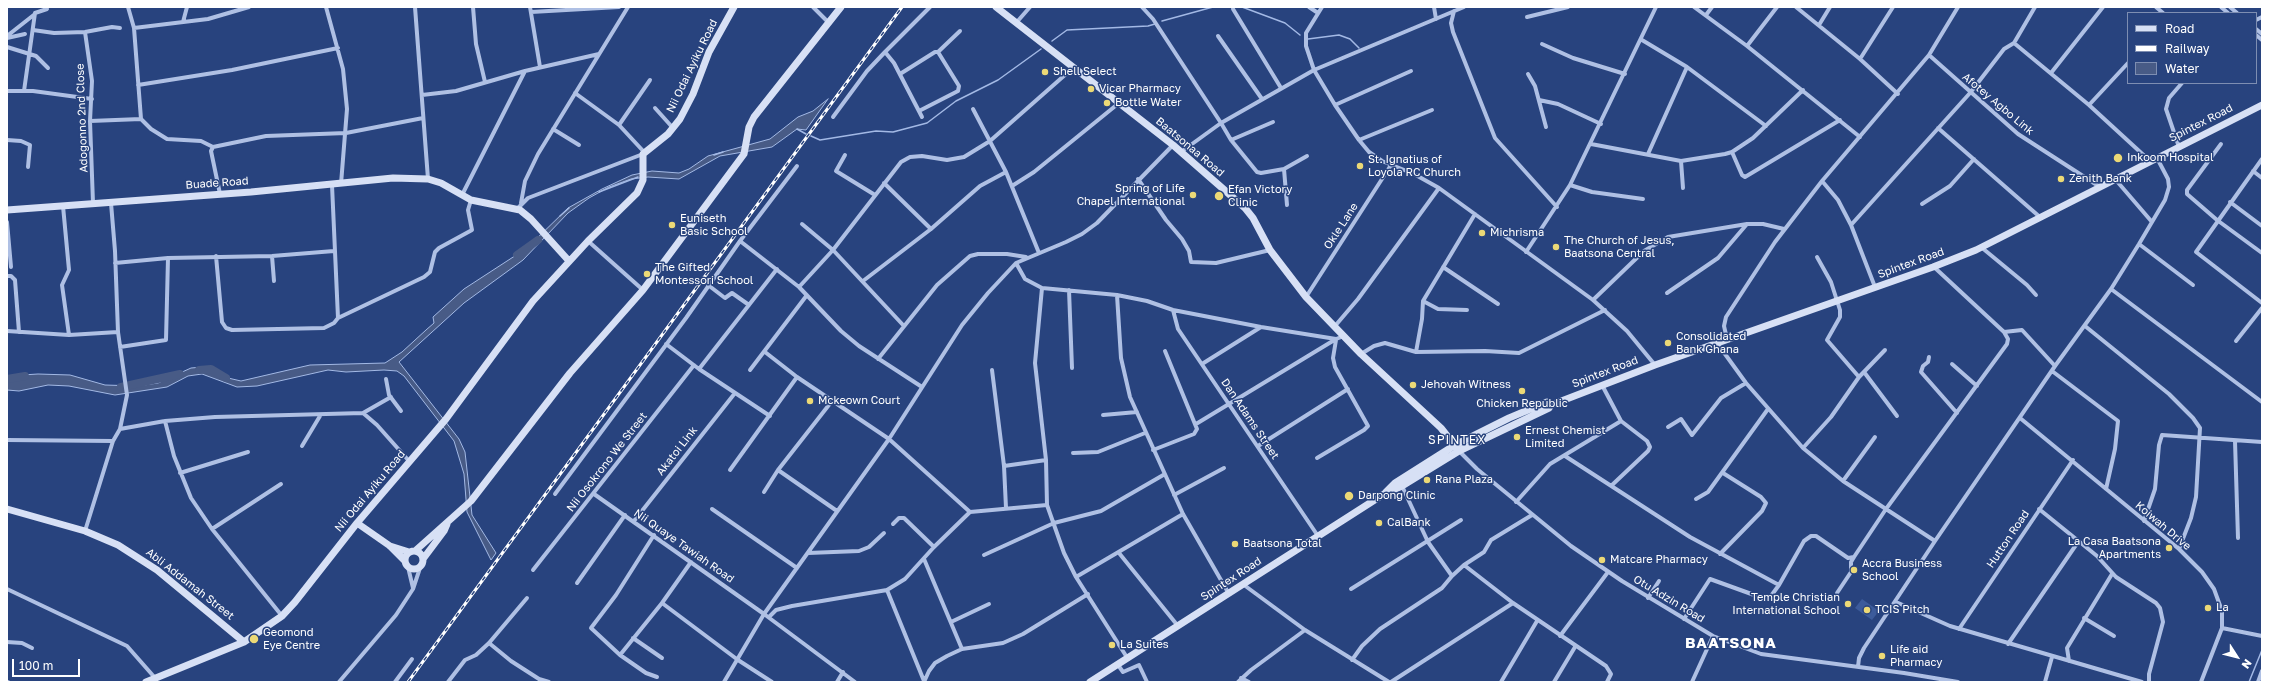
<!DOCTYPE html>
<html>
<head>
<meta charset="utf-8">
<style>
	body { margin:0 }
	#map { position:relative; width:2269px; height:689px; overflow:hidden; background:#28437e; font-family:"Golos Text",sans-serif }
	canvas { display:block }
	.frame { position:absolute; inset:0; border:8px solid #fff; pointer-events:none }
	.legend { position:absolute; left:2127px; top:12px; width:130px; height:72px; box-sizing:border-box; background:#28437e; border:1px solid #7e8eb2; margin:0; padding:5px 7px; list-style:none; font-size:12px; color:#fff }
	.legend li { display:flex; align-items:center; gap:8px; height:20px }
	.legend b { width:20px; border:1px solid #7e8eb2 }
	.north { position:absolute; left:2217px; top:637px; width:40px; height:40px; -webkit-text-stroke:3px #28437e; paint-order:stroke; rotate:126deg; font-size:11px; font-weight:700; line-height:16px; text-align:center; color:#fff }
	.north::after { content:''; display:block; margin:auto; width:14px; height:18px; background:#fff; clip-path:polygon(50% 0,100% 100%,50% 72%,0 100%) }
	.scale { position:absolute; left:12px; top:659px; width:68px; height:18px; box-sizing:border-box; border:2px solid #fff; border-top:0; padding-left:5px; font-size:12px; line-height:14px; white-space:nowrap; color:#fff; -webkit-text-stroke:3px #28437e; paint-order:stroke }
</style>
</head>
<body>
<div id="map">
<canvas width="2269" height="689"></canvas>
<div class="frame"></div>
<ul class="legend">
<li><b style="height:5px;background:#d7e0f5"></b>Road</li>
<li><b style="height:5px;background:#fff"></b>Railway</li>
<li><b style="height:11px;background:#485b86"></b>Water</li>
</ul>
<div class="north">N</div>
<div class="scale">100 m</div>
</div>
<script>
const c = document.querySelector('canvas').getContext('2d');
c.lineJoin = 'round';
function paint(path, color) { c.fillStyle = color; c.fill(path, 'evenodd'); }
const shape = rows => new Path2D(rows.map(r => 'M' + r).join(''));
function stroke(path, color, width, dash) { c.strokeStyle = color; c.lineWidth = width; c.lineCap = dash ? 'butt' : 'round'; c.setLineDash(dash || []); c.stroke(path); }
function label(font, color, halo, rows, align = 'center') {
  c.font = font + ' "Golos Text",sans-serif'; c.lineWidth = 3; c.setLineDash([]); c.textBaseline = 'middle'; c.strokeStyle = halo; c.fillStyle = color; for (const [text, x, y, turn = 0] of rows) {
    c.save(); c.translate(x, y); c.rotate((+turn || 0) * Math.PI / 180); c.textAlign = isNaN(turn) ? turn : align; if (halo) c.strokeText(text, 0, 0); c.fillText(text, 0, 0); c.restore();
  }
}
const green = shape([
	[1862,599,1879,611,1872,620,1855,608]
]);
const water = shape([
	[828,99,806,130,797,129,772,147,720,156,679,179,648,177,631,179,609,187,589,198,568,213,523,260,464,303,399,362,459,439,465,452,472,515,496,553,491,560,467,512,464,474,454,441,404,376,397,371,384,370,346,372,328,370,257,386,237,387,202,374,188,376,167,387,115,395,69,386,48,385,19,391,7,390,7,380,22,375,38,374,70,375,105,385,137,386,158,383,191,368,203,367,228,378,241,381,310,365,385,363,402,352,426,330,434,323,433,317,464,289,527,248,568,208,602,189,632,175,652,171,679,173,689,169,708,156,770,139,798,117,813,111,828,99]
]);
const stream = shape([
	[1242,7,1285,23,1300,35],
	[1162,21,1213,7],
	[1308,39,1339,35,1350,39,1359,48],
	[1052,41,1067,30,1148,26,1155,24],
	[797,129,806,134],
	[811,136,820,140,876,131,893,132,927,123,956,101,998,80,1041,49],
	[714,155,723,152],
	[599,192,638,177],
	[560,216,569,208],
	[2249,682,2262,650]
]);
const river = shape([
	[517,255,538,240],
	[199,370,211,369,226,378],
	[7,379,25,376],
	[121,387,180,374]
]);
const street = shape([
	[128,7,134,28,141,119,151,129,167,139,201,141,213,147,266,136,346,133,423,118],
	[326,7,343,69,347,109,341,184],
	[415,7,428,179],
	[473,7,476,44,485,82],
	[530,7,540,67],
	[813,7,829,23],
	[1142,7,1153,19,1221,123,1231,140,1257,172,1261,173,1284,169,1307,156],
	[1309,7,1318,13],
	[1322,7,1306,33,1306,46,1314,70,1335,105,1359,140,1369,152,1382,161,1414,174,1439,188,1593,300,1627,331,1655,365],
	[1434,7,1436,19],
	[1694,7,1747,46,1860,137],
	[1796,7,1860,59,1898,94],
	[2156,7,2163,13],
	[2221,7,2228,13],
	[2230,7,2237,13],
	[1233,9,1281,88],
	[1454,11,1451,23,1453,32,1495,138,1557,207],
	[531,12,619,7],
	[1706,15,1712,7],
	[1527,17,1568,7],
	[2256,20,2262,17],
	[183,22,187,7],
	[1016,23,1030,7],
	[1819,25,1830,7],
	[134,28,208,19,249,7],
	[2256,29,2262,34],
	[33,30,54,33,85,32,112,27,120,28],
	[85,32,92,81,90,121,93,203],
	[2256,35,2262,40],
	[7,36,35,14],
	[1218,36,1262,99],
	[7,38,25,34],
	[1642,40,1687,67,1766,126],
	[2014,43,2089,105,2150,161],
	[1542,44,1573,58,1625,74],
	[1747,46,1777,7],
	[7,47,36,56,48,68],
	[938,52,960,31],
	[1929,55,2018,134,2100,187],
	[1860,59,1893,7],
	[2051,73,2103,7],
	[900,74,935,52,938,52,959,86,958,91,919,111],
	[1528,74,1535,86,1546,127],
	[138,85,232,70,338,48],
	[7,91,33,91,92,99],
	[24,91,35,13,47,9],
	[575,93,619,125,645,153],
	[422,95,456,91,525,71,599,54],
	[1539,100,1558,104,1601,124],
	[1335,105,1411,71],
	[2089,105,2128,63],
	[655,108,673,128],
	[973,109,1006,172,1039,253],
	[833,117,867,71,885,52],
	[922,117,894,63,885,52,930,7],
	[90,121,141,119],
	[619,125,650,80],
	[1938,128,2041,218],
	[553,129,579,145],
	[7,140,21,141,30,145,28,167],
	[1231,140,1273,122],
	[1359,140,1432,110],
	[1591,144,1681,161,1725,154,1732,152,1753,138,1803,90],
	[2221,144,2187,190,2187,194,2217,220,2262,253],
	[213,147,211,151,220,194],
	[2179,147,2166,109,2169,98,2182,83],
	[1181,152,1221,123,1314,70,1464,7],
	[1732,152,1742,175,1745,177,1840,120],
	[1648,154,1687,67],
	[845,155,836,171,875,195],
	[2262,159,2196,252,2262,303],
	[1681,161,1683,188],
	[1284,169,1287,205],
	[2253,171,2262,178],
	[1138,179,1166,220,1182,239,1189,251,1191,262,1216,263,1270,250],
	[2115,179,2152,222],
	[1822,181,1838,200,1851,225,1875,287],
	[884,183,931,229],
	[332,185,338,318],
	[1570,185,1592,192,1643,199],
	[1012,186,1034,172,1119,103],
	[462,195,525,71],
	[2230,202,2262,226],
	[521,203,525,181,538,154,628,7],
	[1922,204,1950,186,1974,159],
	[63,206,69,270,62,285,69,335],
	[517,209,528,198,643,154],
	[7,222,11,267],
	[802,224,833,250,903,325],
	[1851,225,1970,93,2004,49,2014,43,2035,7],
	[588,241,643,290],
	[740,241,799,287,841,331,859,346,922,387],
	[2139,244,2193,285],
	[1981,247,2027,285,2036,295],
	[1526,252,1570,185,1656,7],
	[216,256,222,322,226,328,232,330,324,328,334,323,338,318,424,277,430,272,435,252,439,248,472,230,468,210,471,200],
	[272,256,274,281],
	[1817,257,1831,282,1840,310,1840,317,1827,340,1859,377],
	[115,263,168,258,272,256,334,251],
	[1016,263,1025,279,1042,288,1117,295,1147,301,1173,310,1261,327,1336,339,1344,336],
	[1443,267,1498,304],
	[7,276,11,276,15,280,19,332],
	[863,281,931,229,980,186,1006,172],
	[708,285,725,298,732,293,749,305],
	[799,287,833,250,901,162,910,157,922,156,947,160,964,157,990,141,1074,67],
	[1042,288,1035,363,1046,460,1047,505,1064,553,1076,577,1128,659],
	[2111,289,2262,402],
	[1069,290,1072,368],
	[1667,293,1718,258,1747,224],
	[1117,295,1121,358,1130,397,1183,514,1229,594],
	[1306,297,1391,165],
	[1593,300,1644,251,1668,237,1747,224,1763,224,1784,229],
	[1423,301,1438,309,1467,310],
	[1173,310,1178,329,1318,536],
	[1335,326,1358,299,1439,188],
	[2085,326,2169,394,2193,418,2200,428,2196,497,2191,518,2179,549],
	[7,331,69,335,118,332],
	[2004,332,2022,330,2055,366],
	[1727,339,1724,326,1726,317,1775,242,1822,181,1929,55,1958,7],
	[2236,341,2262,308],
	[1717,343,1746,383,1803,448,1843,481,1935,541],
	[666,344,699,369,770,416],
	[120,347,166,340,168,258],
	[765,352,797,377,889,439,970,512],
	[1416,352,1422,319,1423,301,1475,214],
	[1361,354,1374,346,1385,343,1416,352,1485,351,1519,353,1605,310],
	[1929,357,1928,362,1923,366,1921,372,1957,413],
	[878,359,937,285,970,256,978,254,1007,254,1026,257],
	[1202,364,1261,327],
	[1952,364,1977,386],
	[699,369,777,269],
	[750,370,807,295],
	[992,370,1004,466,1006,508],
	[2052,371,2118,421,2115,449,2106,489],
	[1864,372,1897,416],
	[386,379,389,395,401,411],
	[1602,385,1621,421,1647,441,1650,447,1648,451,1611,486],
	[363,413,391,397],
	[1103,415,1137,412],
	[2020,418,2179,549,2202,572,2214,589,2222,611,2222,628,2201,682],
	[165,421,174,456,191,498,212,529,282,616],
	[1196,424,1336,339],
	[1668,427,1681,419,1692,435,1721,398,1746,383],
	[120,429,165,421,215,417,363,413,377,425,409,461],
	[7,440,113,441],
	[2235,441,2238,538],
	[302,446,320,416],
	[1258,446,1348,389],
	[1803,448,1831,417,1859,377,1885,350],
	[1153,450,1194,434,1197,429,1165,351],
	[1459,451,1477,469,1571,546,1622,581,1713,636,1761,654,1904,673,1958,682],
	[1073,453,1098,452,1145,433],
	[1565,456,1690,537,1779,585],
	[1317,458,1364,430,1368,426,1335,367,1333,358,1336,340],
	[1004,466,1046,460],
	[730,470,797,377],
	[778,470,837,511],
	[180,473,248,452],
	[1843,481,1875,437],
	[764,492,778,470,832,401],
	[555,494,686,318,740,241,797,166],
	[594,494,764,614,855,682],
	[1174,495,1224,468],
	[1696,499,1708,492,1768,409],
	[1516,502,1550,464,1621,421],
	[712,509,797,568],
	[2039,509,2097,556,2116,577,2156,603,2160,608,2163,622,2149,674,2149,682],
	[634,521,735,393],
	[2144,521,2155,489,2159,445,2162,435,2262,442],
	[893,524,899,518,904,518,934,547],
	[212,529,281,484],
	[85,531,113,441,120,429,127,395,118,332,115,251,111,203],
	[654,535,616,595,591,628,620,655,646,673,657,677],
	[808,553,859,551,869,547,884,533],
	[1119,553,1178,626],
	[1720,554,1762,511,1766,503,1761,497,1723,473],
	[984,555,1054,523,1101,511,1165,474],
	[924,559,962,649],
	[1464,565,1513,603,1606,666,1611,674,1607,682],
	[408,567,413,588],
	[533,570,694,365],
	[1452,576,1464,565,1484,552,1491,540,1532,515],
	[1076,577,1183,514],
	[577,583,625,515],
	[1244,585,1305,630,1389,682],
	[7,589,127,646,156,679],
	[1351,589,1461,520],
	[887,590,924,681],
	[1837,593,1851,572,1851,562,1854,557,1886,509,2007,344,2008,339,2004,332,1934,267],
	[1648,598,1659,581],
	[1896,602,1950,626,2142,682],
	[662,603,738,660,772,682],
	[769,617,776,610,792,606,887,590,905,579,934,547,970,512,1047,505],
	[2084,618,2114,636],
	[1684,619,1710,579,1768,600,1779,585,1804,541,1811,536,1816,536,1848,558,1854,557],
	[951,622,989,604],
	[2222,628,2262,636],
	[1959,629,2073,460],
	[1560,636,1608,572],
	[633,638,662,658],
	[7,642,22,643,32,648],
	[489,643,511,661,539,679,549,682],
	[2008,644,2078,542],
	[620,655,662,603,691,562],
	[1352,660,1362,646,1380,629,1442,588,1452,576,1428,542,1402,486],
	[2069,661,2067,648,2112,574],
	[1118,665,1123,672,1139,665,1147,682],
	[1858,667,1859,658,1864,648,1935,541,2055,366,2111,289,2139,244,2165,200,2169,187,2168,179,2157,158],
	[1241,678,1249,682],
	[7,682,8,682],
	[339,682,396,615,413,589,421,565],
	[395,682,412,659],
	[448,682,465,660,476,655,489,643,527,598],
	[724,682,764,614,889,439,962,325,988,293,1016,263,1066,242,1082,234,1097,223,1173,145],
	[837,682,843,672],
	[924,682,929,671,935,663,947,656,962,649,1003,643,1023,634,1088,594],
	[1238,682,1251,670,1305,630],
	[1391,682,1513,603],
	[1501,682,1537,621],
	[1554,682,1575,647],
	[1692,682,1713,636],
	[2045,682,2052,657],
	[2258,682,2262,671]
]);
const secondary = shape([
	[996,7,1173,145,1245,208,1253,218,1270,250,1306,297,1361,354,1441,428,1459,451],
	[7,210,251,192,393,178,428,179,441,183,471,200,520,210,531,219,569,261],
	[1386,492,1395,483,1455,445,1509,418,1547,402,1551,405],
	[7,509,85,531,118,545,157,570,244,642],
	[357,523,390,546,405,561],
	[390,546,409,552],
	[415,551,471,501,570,373,643,290,744,154,749,127,754,117,841,7],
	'405 560a9 9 0 1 1 18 0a9 9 0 1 1-18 0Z',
	[423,559,444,531,447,524],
	[146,682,244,642,282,616,295,602,357,523,446,419,533,301,588,241,637,193,643,180,643,154,668,134,680,119,693,94,709,52,734,7],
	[1090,682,1384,494,1402,486,1459,451,1549,408,1551,405,1655,365,1933,267,1976,250,2262,105]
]);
const rail = shape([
	[408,682,902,7]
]);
const markers = [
	[1045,72,4,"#ecd976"],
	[1091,89,4,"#ecd976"],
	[1107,103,4,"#ecd976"],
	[2118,158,5,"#ecd976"],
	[1360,166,4,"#ecd976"],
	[2061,179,4,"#ecd976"],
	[1193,195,4,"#ecd976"],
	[1219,196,5,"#ecd976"],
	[672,225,4,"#ecd976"],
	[1482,233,4,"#ecd976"],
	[1556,247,4,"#ecd976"],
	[647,274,4,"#ecd976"],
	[1668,343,4,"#ecd976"],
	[1413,385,4,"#ecd976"],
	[1522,391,4,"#ecd976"],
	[810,401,4,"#ecd976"],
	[1517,437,4,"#ecd976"],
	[1427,480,4,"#ecd976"],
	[1349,496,5,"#ecd976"],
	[1379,523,4,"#ecd976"],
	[1235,544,4,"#ecd976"],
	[2169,548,4,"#ecd976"],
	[1602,560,4,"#ecd976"],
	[1854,570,4,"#ecd976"],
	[1848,604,4,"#ecd976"],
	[2208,608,4,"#ecd976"],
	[1867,610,4,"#ecd976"],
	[254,639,5,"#ecd976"],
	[1112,645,4,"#ecd976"],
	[1882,656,4,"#ecd976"]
];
const streetNames = [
	["Nii Odai Ayiku Road",692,66,-64],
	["Afotey Agbo Link",1998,104,40],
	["Adogonno 2nd Close",82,118,-92],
	["Spintex Road",2201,123,-27],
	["Baatsonaa Road",1190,147,40],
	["Buade Road",217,183,-4],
	["Okle Lane",1341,226,-57],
	["Spintex Road",1911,263,-20],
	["Spintex Road",1605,372,-21],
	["Dan Adams Street",1250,419,56],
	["Akatoi Link",677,451,-52],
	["Nii Osokrono We Street",607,462,-52],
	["Nii Odai Ayiku Road",370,491,-50],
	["Koiwah Drive",2163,526,40],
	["Hutton Road",2008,539,-56],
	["Nii Quaye Tawiah Road",684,546,35],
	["Spintex Road",1231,579,-33],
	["Abli Addamah Street",190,584,38],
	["Otu Adzin Road",1669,599,31]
];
const poiNames = [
	["Shell Select",1053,72],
	["Vicar Pharmacy",1099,89],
	["Bottle Water",1115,103],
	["Inkoom Hospital",2127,158],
	["St. Ignatius of",1368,160],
	["Loyola RC Church",1368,173],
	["Zenith Bank",2069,179],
	["Spring of Life",1185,189,"right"],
	["Chapel International",1185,202,"right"],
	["Efan Victory",1228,190],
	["Clinic",1228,203],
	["Euniseth",680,219],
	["Basic School",680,232],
	["Michrisma",1490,233],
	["The Church of Jesus,",1564,241],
	["Baatsona Central",1564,254],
	["The Gifted",655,268],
	["Montessori School",655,281],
	["Consolidated",1676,337],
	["Bank Ghana",1676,350],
	["Jehovah Witness",1421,385],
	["Mckeown Court",818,401],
	["Chicken Republic",1522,404,"center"],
	["Ernest Chemist",1525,431],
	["Limited",1525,444],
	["Rana Plaza",1435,480],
	["Darpong Clinic",1358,496],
	["CalBank",1387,523],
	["La Casa Baatsona",2161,542,"right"],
	["Apartments",2161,555,"right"],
	["Baatsona Total",1243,544],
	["Matcare Pharmacy",1610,560],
	["Accra Business",1862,564],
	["School",1862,577],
	["Temple Christian",1840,598,"right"],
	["International School",1840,611,"right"],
	["La",2216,608],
	["TCIS Pitch",1875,610],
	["Geomond",263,633],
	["Eye Centre",263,646],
	["La Suites",1120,645],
	["Life aid",1890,650],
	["Pharmacy",1890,663]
];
const neighbourhoodNames = [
	["SPINTEX",1457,440]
];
const districtNames = [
	["BAATSONA",1731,643]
];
paint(green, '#3c5b9b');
paint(water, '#485b86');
stroke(water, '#a3b9e5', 1);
stroke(stream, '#a3b9e5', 1.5);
stroke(river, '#485b86', 8);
stroke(street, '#afc0e4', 4);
stroke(secondary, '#d7e0f5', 7);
stroke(rail, '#fff', 3);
stroke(rail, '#28437e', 1.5, [4.5]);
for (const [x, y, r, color] of markers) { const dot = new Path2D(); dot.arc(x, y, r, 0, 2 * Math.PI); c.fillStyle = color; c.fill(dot); stroke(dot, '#28437e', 1.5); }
label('11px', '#fff', '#28437e', streetNames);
label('11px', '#fff', '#28437e', poiNames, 'left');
c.letterSpacing = '1px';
label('12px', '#fff', '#28437e', neighbourhoodNames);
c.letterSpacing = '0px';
c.letterSpacing = '1px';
label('bold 15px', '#fff', '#28437e', districtNames);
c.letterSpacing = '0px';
</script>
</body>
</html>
